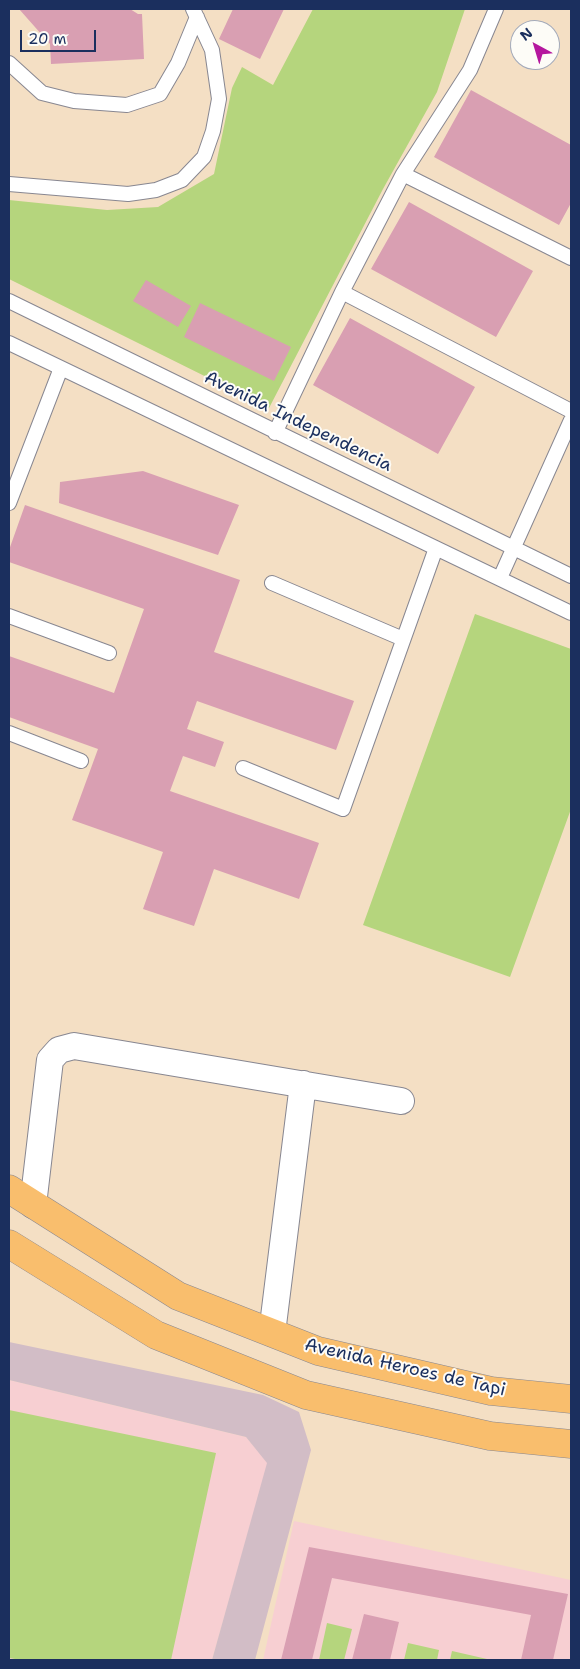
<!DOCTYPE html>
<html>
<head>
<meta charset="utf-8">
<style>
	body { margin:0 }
	#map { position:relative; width:580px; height:1669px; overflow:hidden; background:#f4dfc4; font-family:"Shantell Sans",sans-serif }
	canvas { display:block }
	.frame { position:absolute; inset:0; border:10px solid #1b2f5e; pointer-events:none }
	.north { position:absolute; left:510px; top:20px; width:50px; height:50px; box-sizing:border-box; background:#fdfcf7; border:1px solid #a3aaba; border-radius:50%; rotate:321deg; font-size:14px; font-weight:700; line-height:20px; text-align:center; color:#1b2f5e }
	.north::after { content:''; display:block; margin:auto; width:18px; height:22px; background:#b5179e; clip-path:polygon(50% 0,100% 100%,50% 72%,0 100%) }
	.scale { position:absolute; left:20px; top:30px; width:76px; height:22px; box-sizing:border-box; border:2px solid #1b2f5e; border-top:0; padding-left:6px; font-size:15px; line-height:18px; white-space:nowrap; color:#1b2f5e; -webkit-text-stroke:4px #fdfcf7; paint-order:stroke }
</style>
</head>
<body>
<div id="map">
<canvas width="580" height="1669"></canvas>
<div class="frame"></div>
<div class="north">N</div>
<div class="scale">20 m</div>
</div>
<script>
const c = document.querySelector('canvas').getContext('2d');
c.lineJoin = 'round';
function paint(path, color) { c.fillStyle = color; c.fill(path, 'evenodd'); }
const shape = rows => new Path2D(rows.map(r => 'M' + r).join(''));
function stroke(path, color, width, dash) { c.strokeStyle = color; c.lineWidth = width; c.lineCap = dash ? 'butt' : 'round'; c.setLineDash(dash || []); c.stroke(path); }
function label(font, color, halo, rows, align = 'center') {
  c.font = font + ' "Shantell Sans",sans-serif'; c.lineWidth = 4; c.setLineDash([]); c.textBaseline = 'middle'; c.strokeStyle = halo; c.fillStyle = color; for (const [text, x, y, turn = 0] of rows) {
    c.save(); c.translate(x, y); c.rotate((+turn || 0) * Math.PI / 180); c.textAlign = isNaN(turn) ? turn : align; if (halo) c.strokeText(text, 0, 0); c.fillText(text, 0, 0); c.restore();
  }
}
const built = shape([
	[9,1380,246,1437,268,1463,212,1660,9,1660],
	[294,1521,571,1580,570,1660,263,1660]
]);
const industrial = shape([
	[9,1342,263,1395,299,1412,311,1450,255,1660,212,1660,267,1463,246,1437,9,1380]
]);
const green = shape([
	[313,9,465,9,437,92,383,189,269,408,9,279,9,200,107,210,158,207,214,174,232,88,242,67,273,85],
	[475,614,571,649,571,809,510,977,363,925],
	[9,1410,216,1453,171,1660,21,1660,9,1658],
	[327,1623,352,1629,344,1660,319,1660],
	[408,1643,439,1650,437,1660,404,1660],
	[452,1651,487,1659,486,1660,450,1660]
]);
const building = shape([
	[19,9,130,9,138,14,142,14,144,59,51,64,50,44],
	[233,9,284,9,260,59,219,39],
	[471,90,571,145,571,203,559,225,434,157],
	[409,202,533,271,496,337,371,269],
	[146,280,191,306,178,327,133,301],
	[200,303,291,347,274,381,184,337],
	[350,318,475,387,438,454,313,385],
	[143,471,239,505,218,555,59,503,60,482],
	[25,505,240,580,214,652,354,701,336,750,197,701,187,729,224,742,215,767,183,756,170,791,319,843,299,899,214,869,194,926,143,909,163,852,72,820,98,749,9,717,9,656,114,693,144,609,9,562,9,550],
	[309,1547,568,1594,553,1660,521,1660,531,1615,332,1578,312,1660,281,1660],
	[364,1614,399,1622,390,1660,352,1660]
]);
const service = shape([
	[9,63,42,93,74,101,127,105,160,94,178,63,197,17],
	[403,174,470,70,496,9],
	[9,184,128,194,156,190,182,180,204,157,213,131,219,99,212,50,193,9],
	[342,292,571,411],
	[9,301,571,576],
	[9,343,571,613],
	[275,433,342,292,403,174,571,258],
	[9,503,61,368],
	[500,578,571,420],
	[272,583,403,639],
	[9,616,109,653],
	[9,733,81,761],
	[243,768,343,809,436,548]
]);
const minor = shape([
	[33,1205,50,1060,59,1050,74,1046,401,1101],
	[272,1333,303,1084]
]);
const primary = shape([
	[9,1189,178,1296,318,1351,491,1391,571,1399],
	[9,1244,156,1335,306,1395,490,1436,571,1444]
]);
const streetNames = [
	["Avenida Independencia",298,422,26],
	["Avenida Heroes de Tapi",405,1368,13]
];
paint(built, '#f7cfd2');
paint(industrial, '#d2bdc6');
paint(green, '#b5d57d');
paint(building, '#d99fb2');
stroke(service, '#888791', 16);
stroke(minor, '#888791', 28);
stroke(primary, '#888791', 29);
stroke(service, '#fff', 14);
stroke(minor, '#fff', 26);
stroke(primary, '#f9be6d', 28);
label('18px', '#1b2f5e', '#fdfcf7', streetNames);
</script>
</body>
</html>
